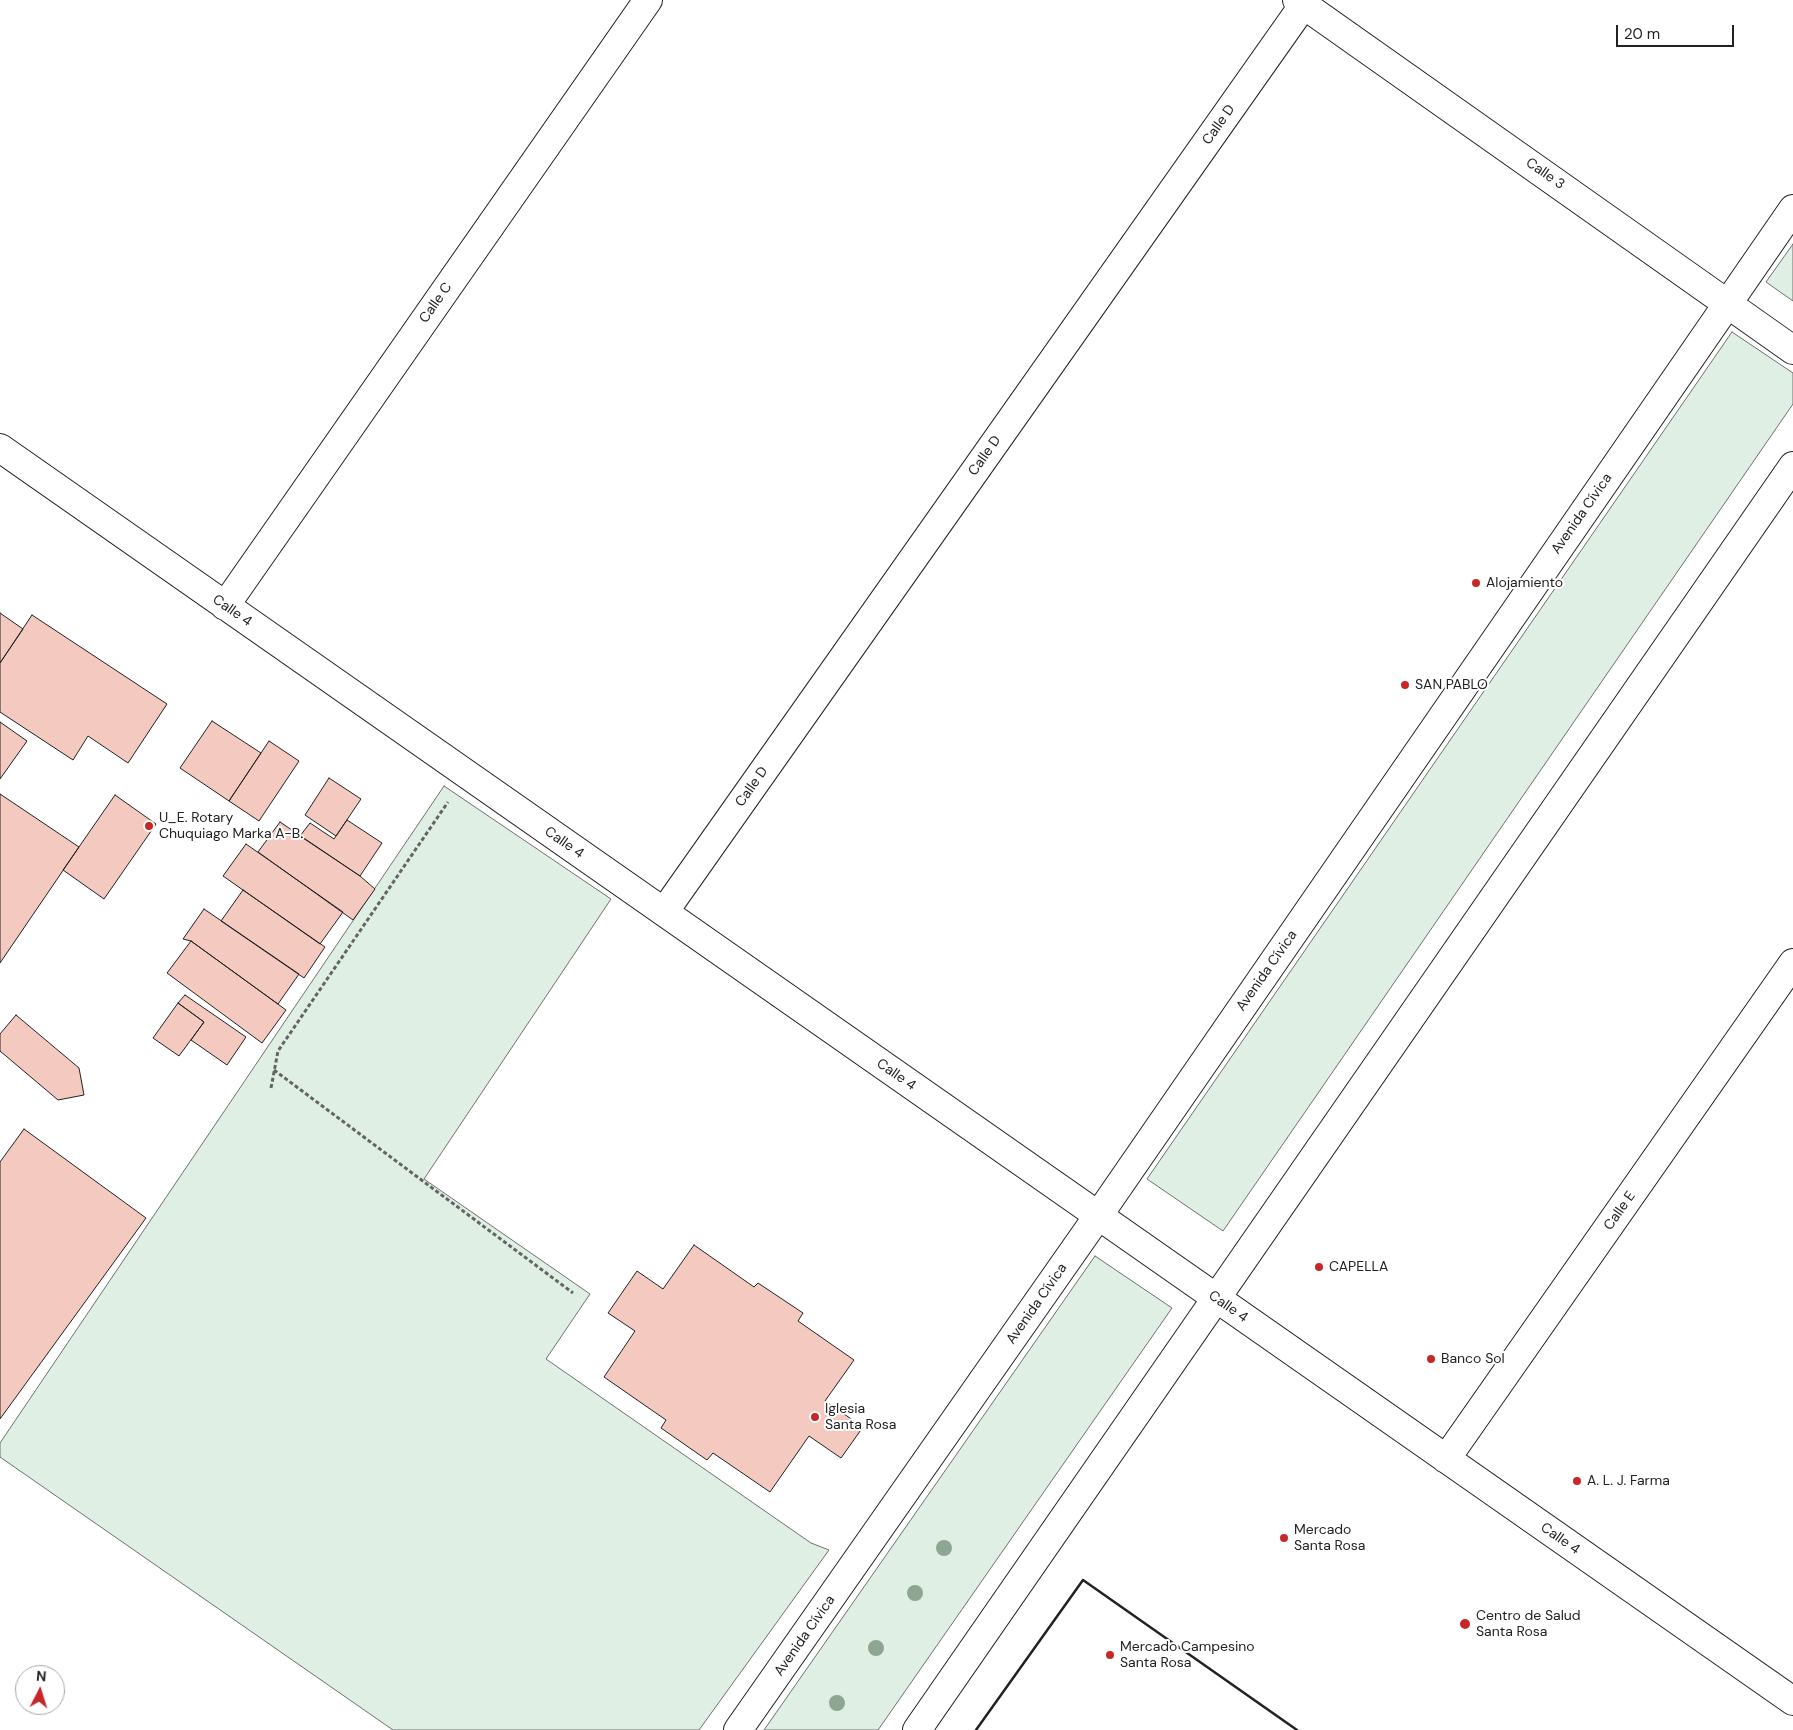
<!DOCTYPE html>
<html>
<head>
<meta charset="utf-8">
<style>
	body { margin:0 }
	#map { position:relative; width:1793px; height:1730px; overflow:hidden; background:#fff; font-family:"DM Sans",sans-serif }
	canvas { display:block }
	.north { position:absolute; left:15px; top:1665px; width:50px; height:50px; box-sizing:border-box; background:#fff; border:1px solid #a7a7a7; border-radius:50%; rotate:5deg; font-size:14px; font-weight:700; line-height:20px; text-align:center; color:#222 }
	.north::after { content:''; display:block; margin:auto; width:18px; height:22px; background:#c62828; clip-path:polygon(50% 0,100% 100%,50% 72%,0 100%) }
	.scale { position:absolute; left:1616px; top:25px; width:118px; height:22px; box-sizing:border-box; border:2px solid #222; border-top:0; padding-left:6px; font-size:15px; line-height:18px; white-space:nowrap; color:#222; -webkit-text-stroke:4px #fff; paint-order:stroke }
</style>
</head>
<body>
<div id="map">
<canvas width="1793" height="1730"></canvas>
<div class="north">N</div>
<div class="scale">20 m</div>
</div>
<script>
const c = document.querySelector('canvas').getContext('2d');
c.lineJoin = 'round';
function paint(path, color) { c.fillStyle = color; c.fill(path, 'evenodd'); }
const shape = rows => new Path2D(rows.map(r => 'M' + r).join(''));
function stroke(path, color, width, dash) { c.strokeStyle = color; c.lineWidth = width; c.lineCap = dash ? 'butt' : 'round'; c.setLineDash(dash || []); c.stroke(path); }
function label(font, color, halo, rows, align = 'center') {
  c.font = font + ' "DM Sans",sans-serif'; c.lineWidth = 4; c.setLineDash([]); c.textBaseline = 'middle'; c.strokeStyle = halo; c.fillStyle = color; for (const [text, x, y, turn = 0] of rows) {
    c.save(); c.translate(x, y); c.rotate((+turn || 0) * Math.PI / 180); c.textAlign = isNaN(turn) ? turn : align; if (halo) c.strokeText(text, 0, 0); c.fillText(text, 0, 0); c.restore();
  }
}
const green = shape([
	[1793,244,1793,301,1766,282,1793,244],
	[1732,332,1793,373,1793,404,1223,1231,1147,1179,1732,332],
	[444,786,611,899,424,1179,590,1294,546,1359,811,1543,829,1550,699,1730,393,1730,0,1457,0,1443,444,786],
	[1095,1256,1172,1308,878,1730,764,1730,1095,1256]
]);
const building = shape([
	[0,613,23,629,0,663,0,613],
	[32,615,167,704,128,763,88,736,73,760,0,712,0,663,32,615],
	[212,721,261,753,229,801,180,768,212,721],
	[0,722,27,741,0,779,0,722],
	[269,741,299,761,259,821,229,801,269,741],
	[329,778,361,799,336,836,305,815,329,778],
	[0,794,79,847,0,963,0,794],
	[115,795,156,824,104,899,63,870,115,795],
	[347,820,382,843,360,876,300,836,310,823,334,839,347,820],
	[280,822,360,876,375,889,353,920,258,852,280,822],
	[246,844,343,912,320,944,223,876,246,844],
	[243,890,325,947,304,978,221,921,243,890],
	[204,909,299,974,278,1004,191,941,183,939,204,909],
	[191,941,286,1010,262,1043,167,973,191,941],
	[185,995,246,1037,227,1065,191,1040,204,1022,178,1003,185,995],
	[178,1003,204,1022,179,1056,153,1038,178,1003],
	[16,1015,79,1068,84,1095,58,1100,0,1051,0,1034,16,1015],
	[24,1129,146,1218,0,1419,0,1162,24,1129],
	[694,1245,754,1287,758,1283,803,1313,798,1321,854,1360,825,1401,863,1427,841,1458,809,1436,770,1492,713,1453,707,1460,661,1428,666,1420,604,1377,635,1331,608,1313,637,1271,663,1289,694,1245]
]);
const path = shape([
	[274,1070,573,1293],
	[271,1088,278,1051,448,802]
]);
const minor = shape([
	[1297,0,1793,350],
	[0,448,1793,1701],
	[225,606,648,0],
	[664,912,1307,0],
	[1446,1459,1793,963]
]);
const primary = shape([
	[738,1730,1098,1216,1793,209],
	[917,1730,1793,466]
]);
const wall = shape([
	[976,1730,1083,1580,1297,1730]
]);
const trees = [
	[944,1548],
	[915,1593],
	[876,1648],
	[837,1703]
];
const markers = [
	[1476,583,5,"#c62828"],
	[1405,685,5,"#c62828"],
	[149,826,5,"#c62828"],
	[1319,1267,5,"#c62828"],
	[1431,1359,5,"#c62828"],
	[815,1417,5,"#c62828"],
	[1577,1481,5,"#c62828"],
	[1284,1538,5,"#c62828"],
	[1465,1624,6,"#c62828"],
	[1110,1655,5,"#c62828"]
];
const streetNames = [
	["Calle D",1219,125,-55],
	["Calle 3",1545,174,35],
	["Calle C",436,303,-55],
	["Calle D",985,456,-55],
	["Avenida Cívica",1582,514,-55],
	["Calle 4",232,611,35],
	["Calle D",752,787,-55],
	["Calle 4",564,843,35],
	["Avenida Cívica",1267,971,-55],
	["Calle 4",896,1075,35],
	["Calle E",1620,1211,-55],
	["Avenida Cívica",1037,1304,-55],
	["Calle 4",1228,1307,35],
	["Calle 4",1560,1539,35],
	["Avenida Cívica",805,1636,-55]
];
const poiNames = [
	["Alojamiento",1486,583],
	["SAN PABLO",1415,685],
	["U_E. Rotary",159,818],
	["Chuquiago Marka A-B.",159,834],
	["CAPELLA",1329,1267],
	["Banco Sol",1441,1359],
	["Iglesia",825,1409],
	["Santa Rosa",825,1425],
	["A. L. J. Farma",1587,1481],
	["Mercado",1294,1530],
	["Santa Rosa",1294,1546],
	["Centro de Salud",1476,1616],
	["Santa Rosa",1476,1632],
	["Mercado Campesino",1120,1647],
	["Santa Rosa",1120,1663]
];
paint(green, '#e0efe3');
stroke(green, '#6f6f6f', 1);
paint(building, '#f3c9c0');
stroke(building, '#222', 1);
stroke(minor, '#222', 30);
stroke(primary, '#222', 30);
stroke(path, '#646464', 3, [4, 2.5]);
stroke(minor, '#fff', 28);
stroke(primary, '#fff', 28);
stroke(wall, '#222', 2.5);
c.fillStyle = '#8da692';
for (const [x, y] of trees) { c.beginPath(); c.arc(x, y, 8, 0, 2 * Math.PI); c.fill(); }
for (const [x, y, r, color] of markers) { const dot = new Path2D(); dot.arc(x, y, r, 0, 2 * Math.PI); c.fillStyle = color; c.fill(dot); stroke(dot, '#fff', 2); }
label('14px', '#222', '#fff', streetNames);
label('14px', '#222', '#fff', poiNames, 'left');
</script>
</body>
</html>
